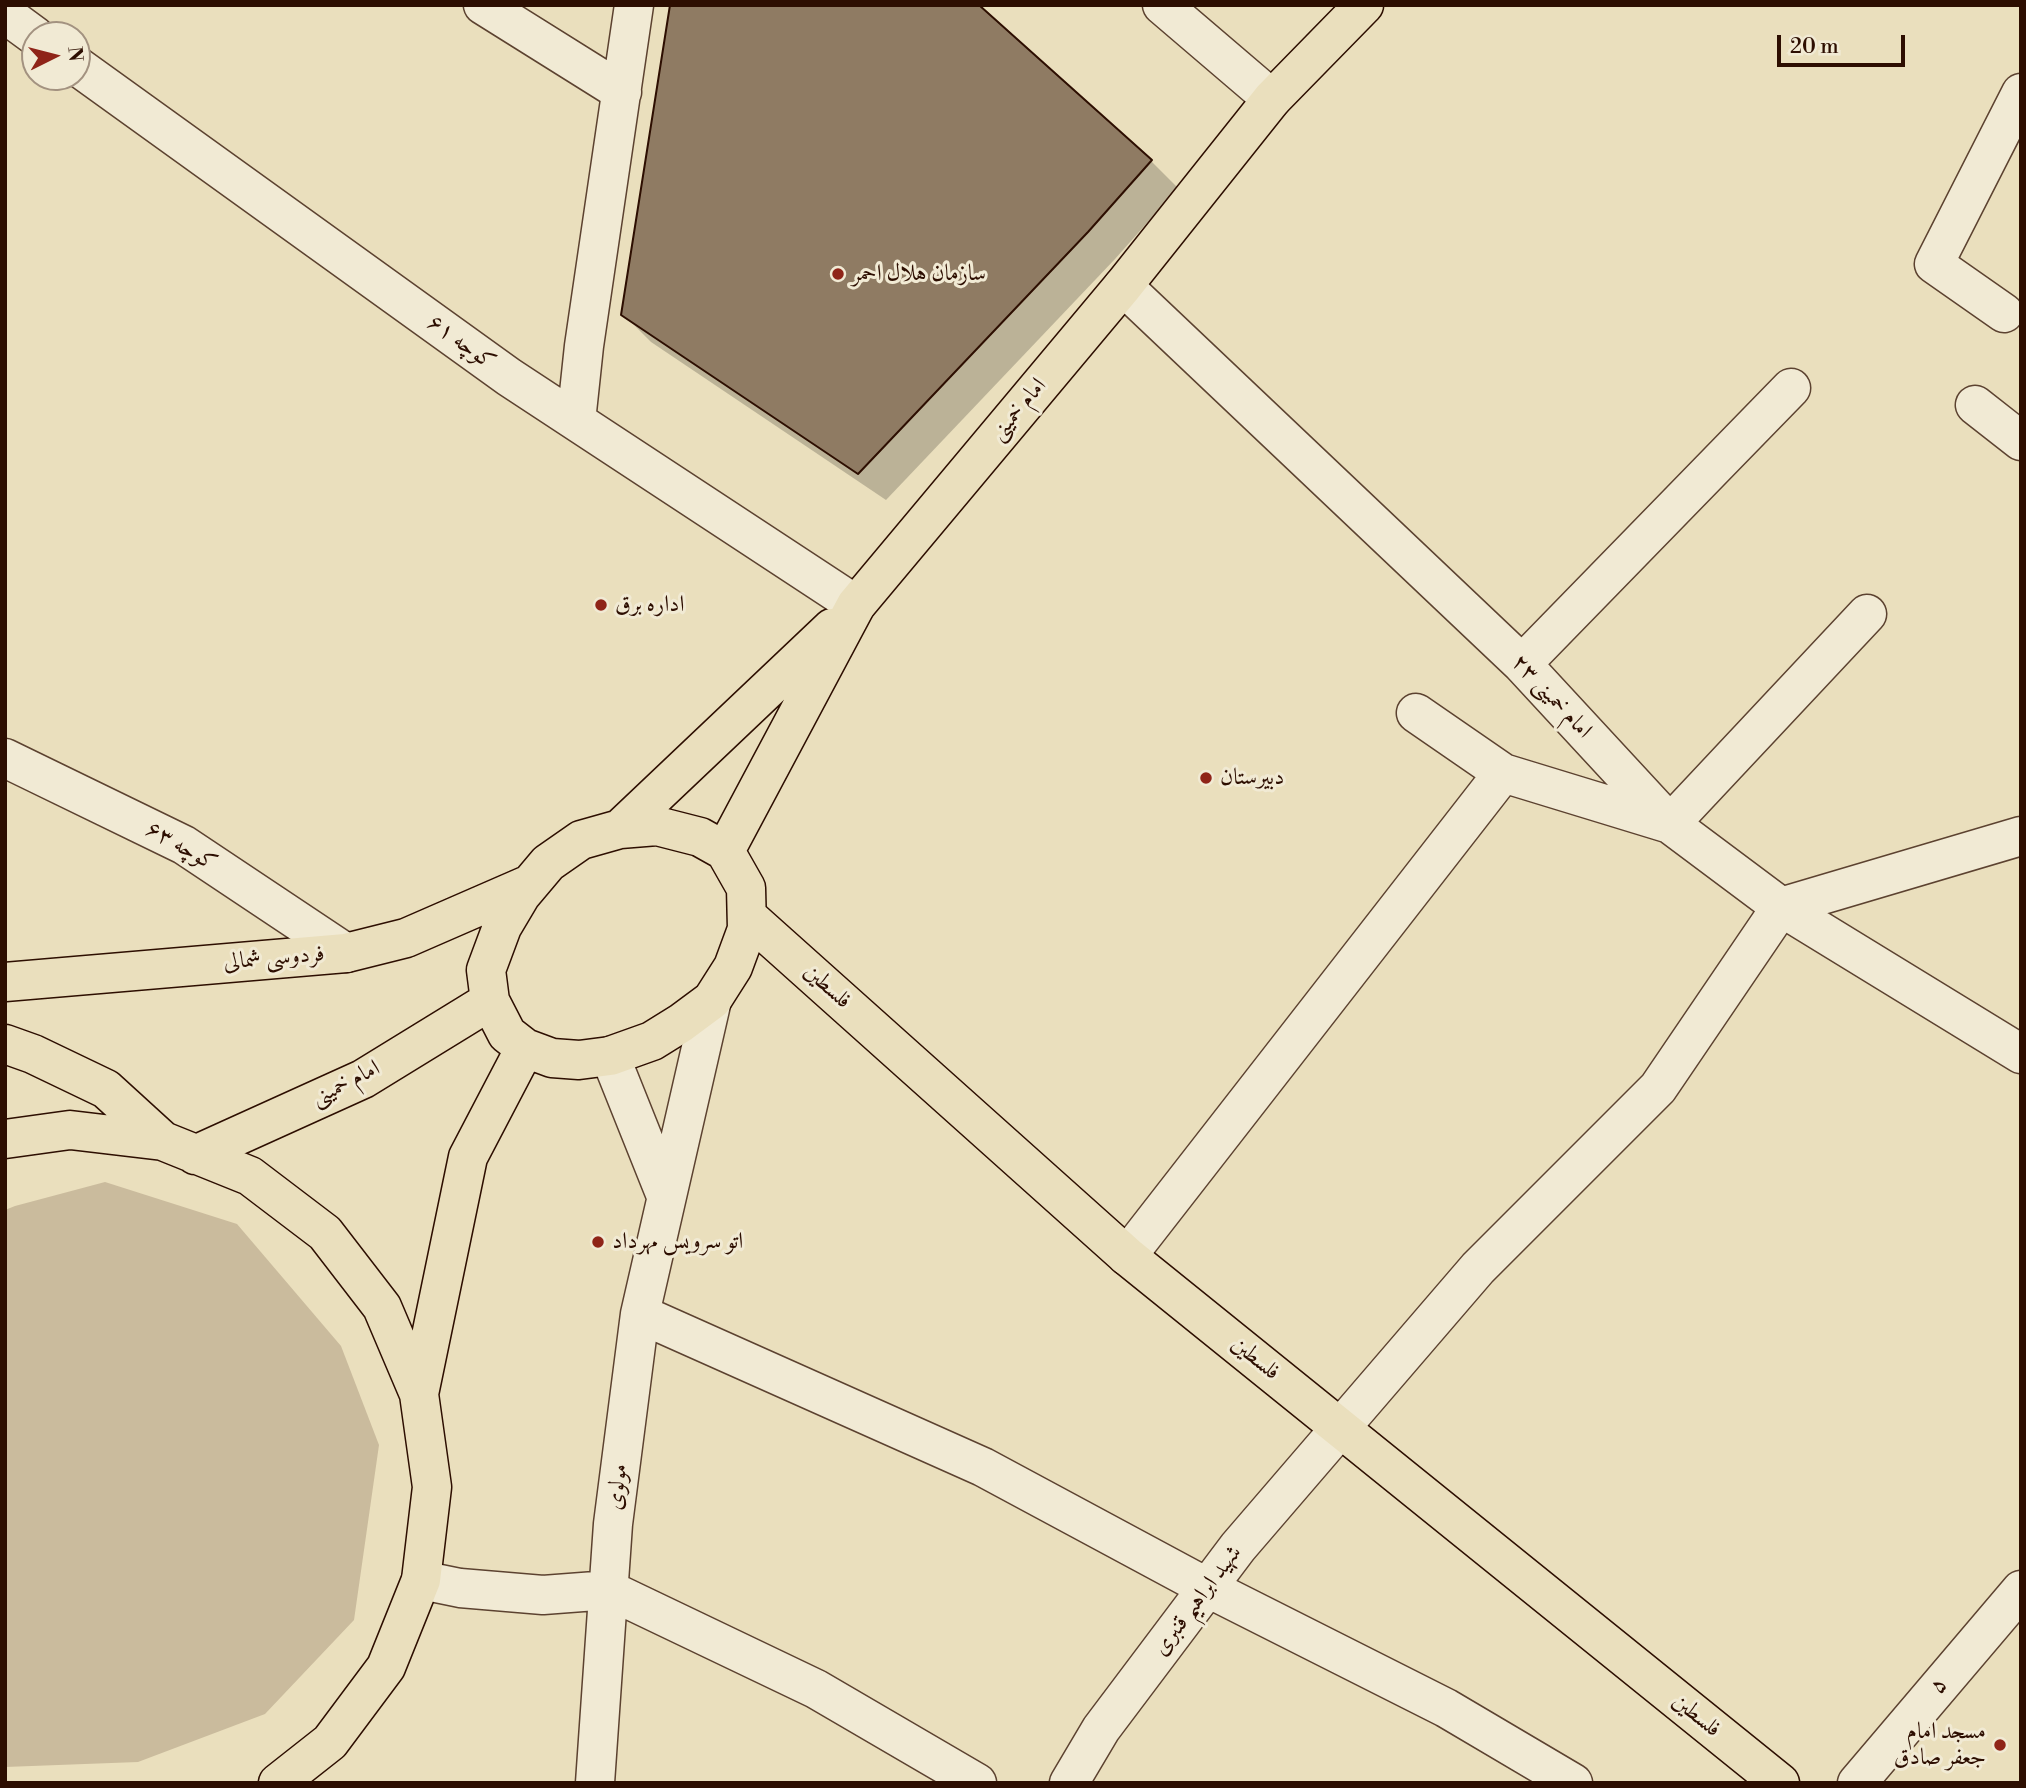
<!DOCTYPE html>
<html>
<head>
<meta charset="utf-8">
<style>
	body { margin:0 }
	#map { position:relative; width:2026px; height:1788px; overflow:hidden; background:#eadfbd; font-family:"Libre Bodoni",serif }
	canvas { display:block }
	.frame { position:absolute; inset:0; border:7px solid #2d0e01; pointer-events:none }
	.north { position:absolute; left:21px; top:21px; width:70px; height:70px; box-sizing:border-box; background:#f1ead4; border:2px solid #a39280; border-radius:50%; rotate:84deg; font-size:19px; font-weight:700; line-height:28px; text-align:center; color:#2d0e01 }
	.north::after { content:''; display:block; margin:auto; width:24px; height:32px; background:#8f2418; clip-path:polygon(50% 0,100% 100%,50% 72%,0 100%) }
	.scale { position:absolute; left:1777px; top:35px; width:128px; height:32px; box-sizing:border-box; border:4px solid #2d0e01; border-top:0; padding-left:9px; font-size:21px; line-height:24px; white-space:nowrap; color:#2d0e01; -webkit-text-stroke:5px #f1ead4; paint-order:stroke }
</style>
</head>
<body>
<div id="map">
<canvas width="2026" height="1788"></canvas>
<div class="frame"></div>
<div class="north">N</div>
<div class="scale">20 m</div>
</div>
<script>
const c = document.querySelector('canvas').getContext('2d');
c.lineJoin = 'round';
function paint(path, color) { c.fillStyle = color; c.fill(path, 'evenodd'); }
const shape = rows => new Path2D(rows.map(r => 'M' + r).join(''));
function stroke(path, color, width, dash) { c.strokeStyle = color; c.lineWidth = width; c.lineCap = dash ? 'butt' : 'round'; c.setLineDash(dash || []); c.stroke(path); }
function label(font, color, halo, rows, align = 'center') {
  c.font = font + ' "Libre Bodoni",Amiri,serif'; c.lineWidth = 6; c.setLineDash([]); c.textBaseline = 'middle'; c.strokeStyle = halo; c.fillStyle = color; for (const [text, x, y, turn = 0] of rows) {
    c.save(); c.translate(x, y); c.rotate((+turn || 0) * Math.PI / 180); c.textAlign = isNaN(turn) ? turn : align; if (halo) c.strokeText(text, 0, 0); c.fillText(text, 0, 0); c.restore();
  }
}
const green = shape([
	[105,1182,237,1224,341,1346,379,1445,354,1620,265,1714,138,1762,5,1767,5,1210,15,1206]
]);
const shadow = shape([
	[1151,161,1178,188,1115,259,886,500,651,342,623,314]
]);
const building = shape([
	[670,5,979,5,1152,160,1088,232,858,474,621,315,670,5]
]);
const minor = shape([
	[483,5,622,92],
	[1162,5,1272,99],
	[5,14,35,36],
	[77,66,509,377,856,605],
	[1123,286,1522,664,1670,824,1781,907,2021,1054],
	[2004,313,1934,264,2021,93],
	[1975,405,2021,441],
	[576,421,584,346,634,5],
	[1522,664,1791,388],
	[1416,713,1503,773,1670,824,1867,614],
	[5,758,184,845,346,953],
	[610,1056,666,1196],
	[1127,1256,1503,773],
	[640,1314,983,1467,1208,1588,1446,1708,1573,1783],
	[421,1580,460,1588,543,1595,609,1590,816,1689,977,1783],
	[595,1783,613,1524,640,1314,712,1000],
	[1069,1783,1101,1729,1238,1547,1478,1268,1658,1088,1781,907,2021,836],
	[1857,1783,2021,1590]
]);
const major = shape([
	[657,826,700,837,725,851,746,888,747,929,733,967,712,1000,681,1023,652,1041,610,1056,579,1060,552,1058,525,1048,507,1034,490,1001,486,970,502,927,521,895,548,863,581,840,620,829,657,826],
	[620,829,832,628],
	[725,851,856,605,1123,286,1272,99,1364,5],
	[747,916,1127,1256,1780,1783],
	[5,982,346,953,406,938,530,884],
	[5,1044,33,1054,106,1089,163,1141],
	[5,1139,70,1130,163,1141,250,1176,325,1233,382,1307,419,1394,432,1487,421,1580,386,1667,330,1742,278,1783],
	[195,1155,363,1079,490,1001],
	[419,1394,468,1157,525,1048]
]);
const markers = [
	[838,274,7,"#8f2418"],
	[601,605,7,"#8f2418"],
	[1206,778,7,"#8f2418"],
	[598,1242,7,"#8f2418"],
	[2000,1745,7,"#8f2418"]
];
const poiNames = [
	["سازمان هلال احمر",852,274],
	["اداره برق",615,605],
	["دبیرستان",1220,778],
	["اتو سرویس مهرداد",612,1242],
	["مسجد امام",1986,1732,"right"],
	["جعفر صادق",1986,1758,"right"]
];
const streetNames = [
	["کوچه ۶۱",461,343,36],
	["امام خمینی",1019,410,-50],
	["امام خمینی ۲۳",1551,697,47],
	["کوچه ۶۳",181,847,30],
	["فردوسی شمالی",274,959,-5],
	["فلسطین",827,987,42],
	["امام خمینی",346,1084,-27],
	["فلسطین",1255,1359,39],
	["مولوی",618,1487,-83],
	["شهید ابراهیم قنبری",1198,1601,-53],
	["۵",1939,1686,-50],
	["فلسطین",1696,1716,39]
];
paint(green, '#cabb9d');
paint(shadow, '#0003');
paint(building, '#8f7b63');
stroke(building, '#2d0e01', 2);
stroke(minor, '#5c4230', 41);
stroke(major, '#2d0e01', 41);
stroke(minor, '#f1ead4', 38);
stroke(major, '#eadfbd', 38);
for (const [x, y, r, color] of markers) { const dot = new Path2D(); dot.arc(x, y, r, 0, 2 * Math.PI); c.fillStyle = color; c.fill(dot); stroke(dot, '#f1ead4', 2.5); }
label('23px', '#2d0e01', '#f1ead4', poiNames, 'left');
label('23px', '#2d0e01', '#f1ead4', streetNames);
</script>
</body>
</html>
